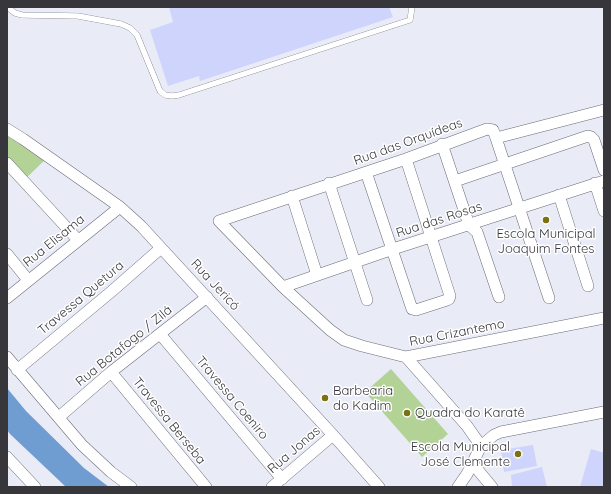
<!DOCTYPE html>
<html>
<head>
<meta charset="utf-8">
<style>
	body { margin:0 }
	#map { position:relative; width:611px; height:494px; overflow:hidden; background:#e9ebf7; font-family:Quicksand,sans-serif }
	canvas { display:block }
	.frame { position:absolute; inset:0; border:8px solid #36363b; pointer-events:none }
</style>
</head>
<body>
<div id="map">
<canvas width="611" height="494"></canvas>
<div class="frame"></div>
</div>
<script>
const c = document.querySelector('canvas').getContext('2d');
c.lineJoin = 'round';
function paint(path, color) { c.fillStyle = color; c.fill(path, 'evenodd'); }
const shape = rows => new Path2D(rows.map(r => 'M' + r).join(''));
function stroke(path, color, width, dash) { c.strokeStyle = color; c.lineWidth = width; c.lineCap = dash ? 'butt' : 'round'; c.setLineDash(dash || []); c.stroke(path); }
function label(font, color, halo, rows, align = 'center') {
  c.font = font + ' Quicksand,sans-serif'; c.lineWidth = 3; c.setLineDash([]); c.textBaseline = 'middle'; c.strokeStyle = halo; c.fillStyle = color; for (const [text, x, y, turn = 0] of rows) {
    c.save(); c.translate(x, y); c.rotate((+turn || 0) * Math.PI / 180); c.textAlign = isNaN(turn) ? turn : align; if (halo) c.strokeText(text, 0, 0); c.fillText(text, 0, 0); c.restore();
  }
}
const green = shape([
	[7,136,46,159,22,182,7,163],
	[391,369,448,434,422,457,365,392]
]);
const water = shape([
	[7,388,26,411,84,468,109,487,66,487,10,434,7,430]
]);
const building = shape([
	[169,7,389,7,393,17,200,81,199,76,168,86,150,30,173,22],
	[533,445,537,466,504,472,501,450],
	[591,449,604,453,604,487,580,487],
	[542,467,547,487,512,487,511,475]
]);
const service = shape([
	[7,7,15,13,22,15,78,16,121,24,130,28,137,35,160,91,165,95,172,96,179,95,410,20,412,7]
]);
const minor = shape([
	[604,110,496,138,493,130,487,129,406,159,219,221,283,287,330,330,344,340,362,346,406,357,604,318],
	[7,129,23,139,120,207,141,226,333,435,379,487],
	[496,138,549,298],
	[442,144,469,225,477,232,499,297],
	[7,163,78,240],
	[366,172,412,309,416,310,447,300,449,299,450,296,406,159],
	[455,181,588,136,591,137,594,140,604,170],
	[329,183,367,300],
	[595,183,604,211],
	[559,195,588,286],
	[292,196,317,275],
	[7,254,28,280],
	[283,287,393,249,604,181],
	[7,298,120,207],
	[160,334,282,479],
	[7,357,82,445,111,472,131,487],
	[406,357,467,426,481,446],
	[17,370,112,291,161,248],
	[111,372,206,487],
	[59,417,111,372,207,297],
	[7,457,35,487],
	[472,463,492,487],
	[272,487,333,435],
	[458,487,467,474,481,446,494,435,501,432,604,412]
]);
const markers = [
	[546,220,4,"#797112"],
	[325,398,4,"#797112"],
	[407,413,4,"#797112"],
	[518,454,4,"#797112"]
];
const streetNames = [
	["Rua das Orquídeas",408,142,-20],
	["Rua das Rosas",439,220,-18],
	["Rua Elisama",54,241,-39],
	["Rua Jericó",215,285,47],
	["Travessa Quetura",81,298,-40],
	["Rua Crizantemo",457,333,-11],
	["Rua Botafogo / Zilá",124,346,-39],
	["Travessa Coeniro",232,398,50],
	["Travessa Berseba",169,421,51],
	["Rua Jonas",294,450,-41]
];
const poiNames = [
	["Escola Municipal",546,234,"center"],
	["Joaquim Fontes",546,249,"center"],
	["Barbearia",333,391],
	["do Kadim",333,406],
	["Quadra do Karatê",415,413],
	["Escola Municipal",510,447,"right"],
	["José Clemente",510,462,"right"]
];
paint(green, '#b3d296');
paint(water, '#709dd1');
paint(building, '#ced4fc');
stroke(service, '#6a6b76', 6);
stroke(minor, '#6a6b76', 12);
stroke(service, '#fff', 5.5);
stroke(minor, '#fff', 11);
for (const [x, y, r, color] of markers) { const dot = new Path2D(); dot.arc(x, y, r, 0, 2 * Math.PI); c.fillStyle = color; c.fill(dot); stroke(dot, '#fff', 1.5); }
label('13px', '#36363b', '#fff', streetNames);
label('13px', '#36363b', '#fff', poiNames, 'left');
</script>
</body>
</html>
